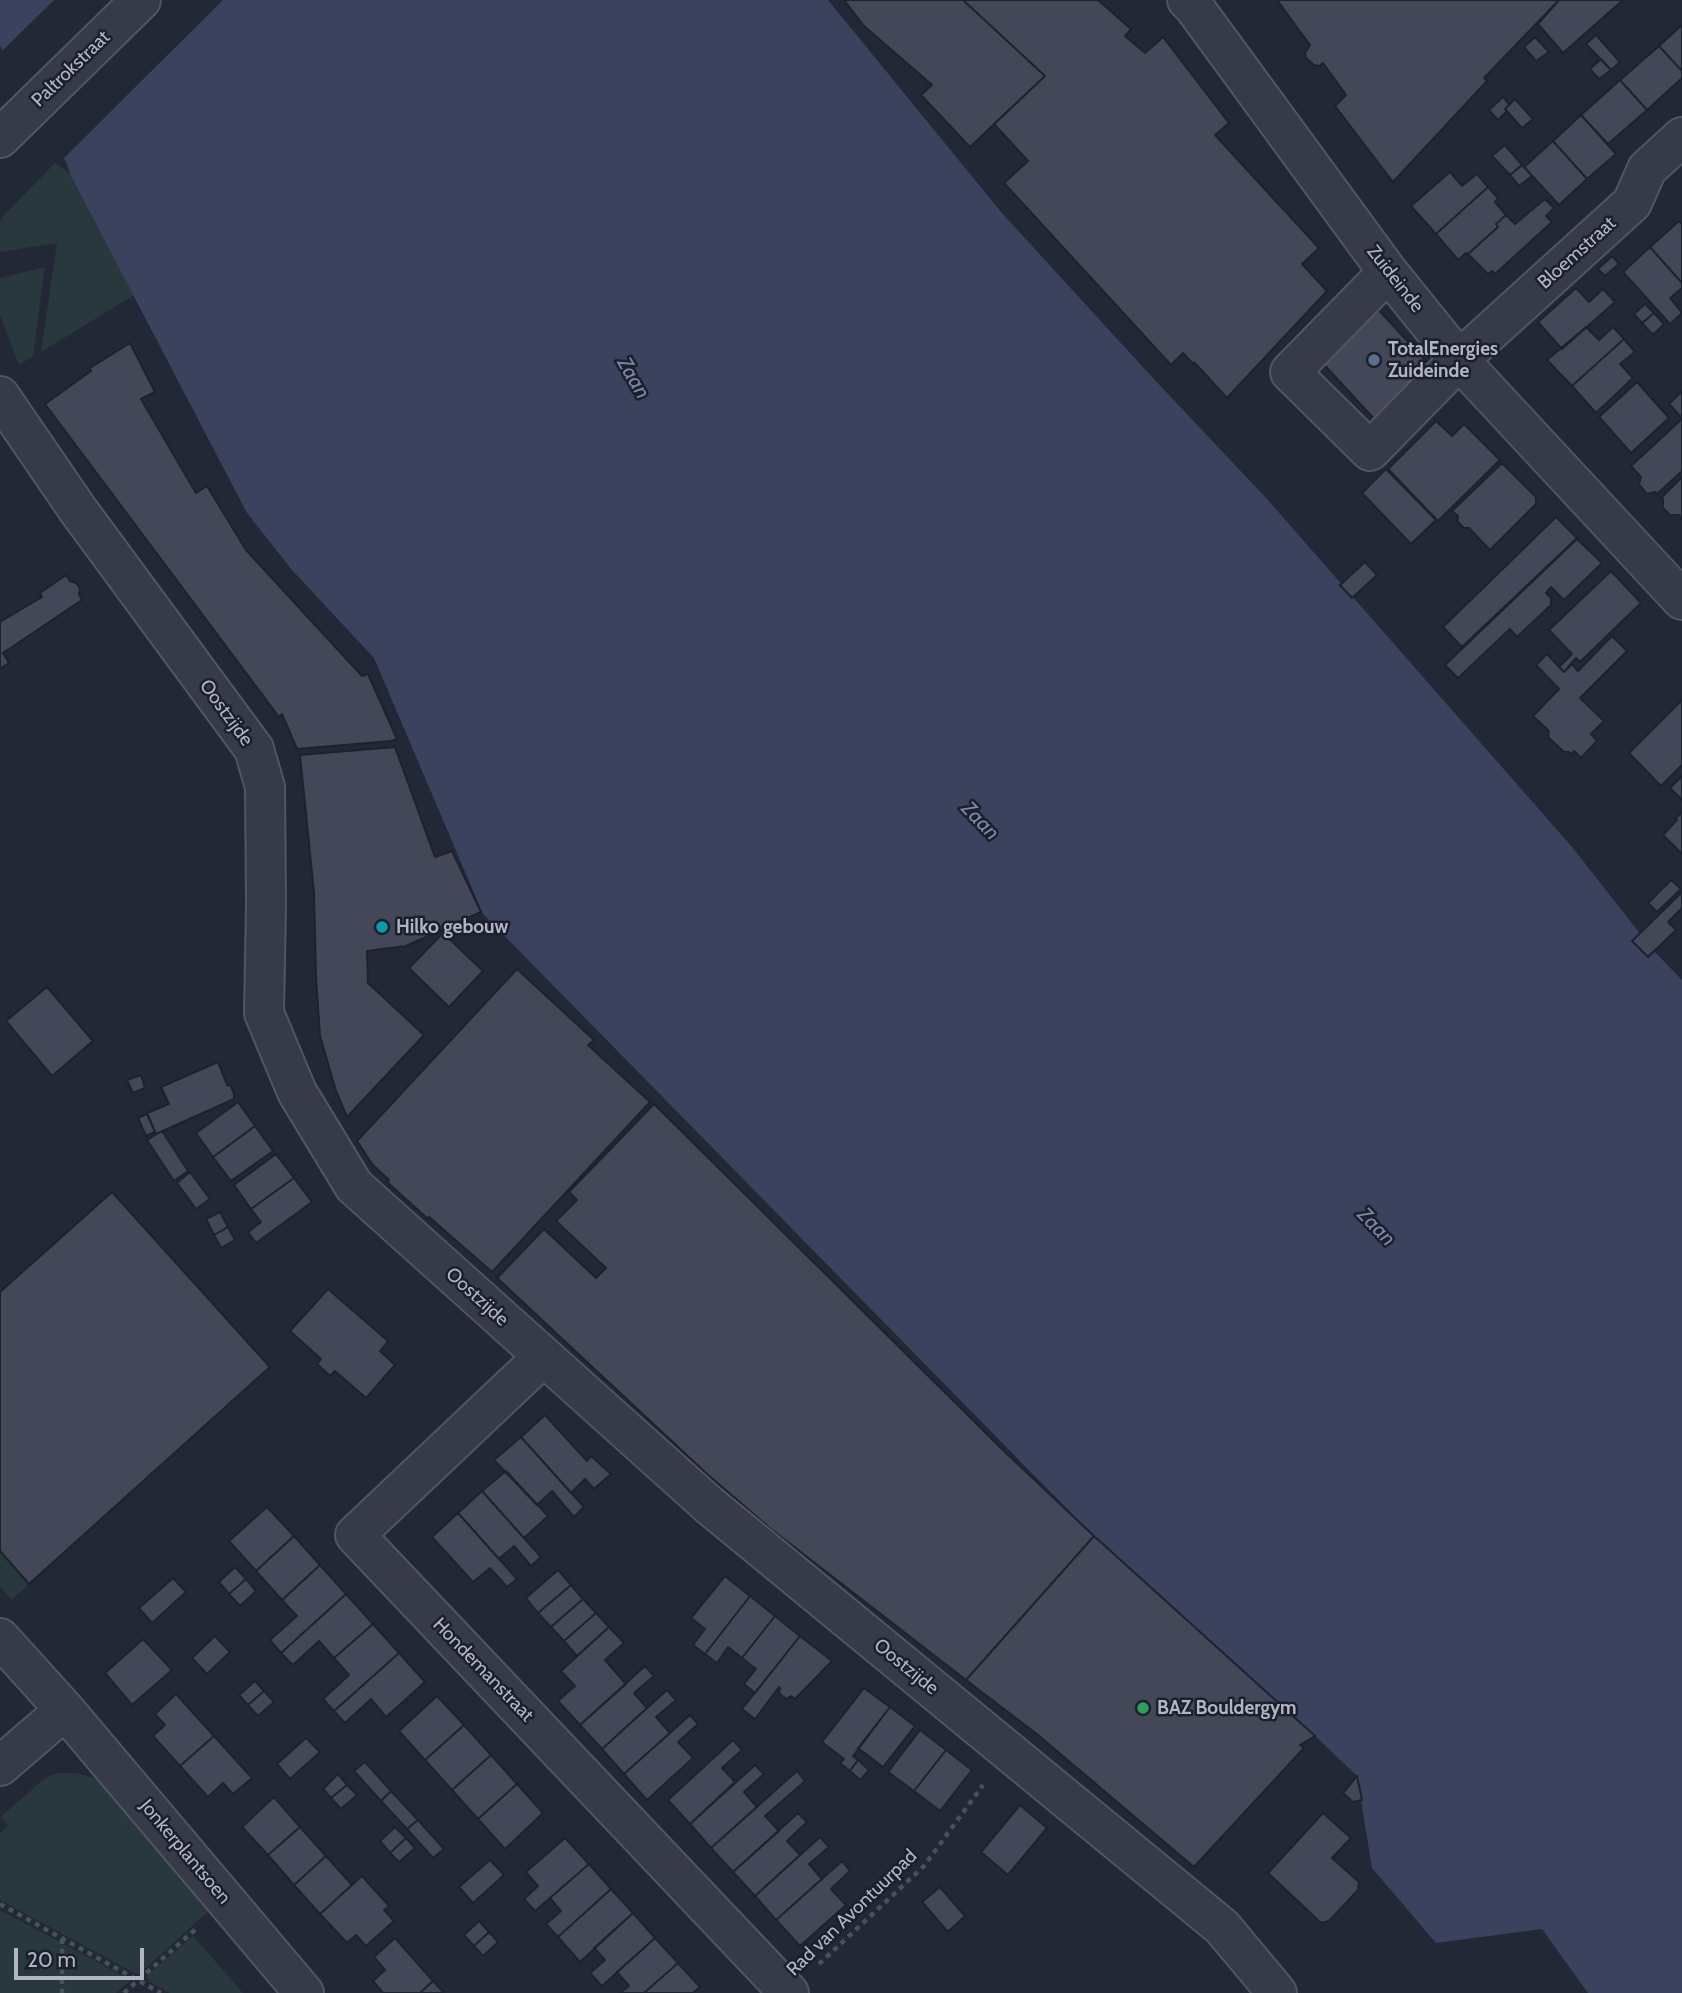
<!DOCTYPE html>
<html>
<head>
<meta charset="utf-8">
<style>
	body { margin:0 }
	#map { position:relative; width:1682px; height:1993px; overflow:hidden; background:#232837; font-family:Cabin,sans-serif }
	canvas { display:block }
	.scale { position:absolute; left:14px; top:1948px; width:130px; height:32px; box-sizing:border-box; border:4px solid #b2b5c4; border-top:0; padding-left:9px; font-size:21px; line-height:24px; white-space:nowrap; color:#b2b5c4; -webkit-text-stroke:5px #1c202c; paint-order:stroke }
</style>
</head>
<body>
<div id="map">
<canvas width="1682" height="1993"></canvas>
<div class="scale">20 m</div>
</div>
<script>
const c = document.querySelector('canvas').getContext('2d');
c.lineJoin = 'round';
function paint(path, color) { c.fillStyle = color; c.fill(path, 'evenodd'); }
const shape = rows => new Path2D(rows.map(r => 'M' + r).join(''));
function stroke(path, color, width, dash) { c.strokeStyle = color; c.lineWidth = width; c.lineCap = dash ? 'butt' : 'round'; c.setLineDash(dash || []); c.stroke(path); }
function label(font, color, halo, rows, align = 'center') {
  c.font = font + ' Cabin,sans-serif'; c.lineWidth = 5; c.setLineDash([]); c.textBaseline = 'middle'; c.strokeStyle = halo; c.fillStyle = color; for (const [text, x, y, turn = 0] of rows) {
    c.save(); c.translate(x, y); c.rotate((+turn || 0) * Math.PI / 180); c.textAlign = isNaN(turn) ? turn : align; if (halo) c.strokeText(text, 0, 0); c.fillText(text, 0, 0); c.restore();
  }
}
const green = shape([
	[55,163,70,174,134,295,41,352,57,243,0,252,0,222,4,215],
	[45,267,33,356,19,365,0,315,0,278],
	[0,1551,29,1584,12,1600,0,1587],
	[58,1773,77,1773,94,1778,109,1789,213,1907,138,1975,0,1900,0,1833,8,1826,1,1817,45,1778],
	[0,1910,131,1980,116,1993,0,1993],
	[193,1936,243,1993,170,1993,150,1982,146,1977]
]);
const water = shape([
	[0,0,828,0,1001,212,1152,377,1267,499,1572,847,1653,950,1682,980,1682,1993,1588,1993,1542,1929,1436,1943,1372,1868,1357,1776,1315,1736,1128,1571,483,914,374,658,292,570,247,513,70,174,67,164,0,46]
]);
const pier = shape([
	[54,0,223,0,63,159,1,52]
]);
const building = shape([
	[844,0,963,0,1045,76,970,147,921,95,932,85,864,26,844,0],
	[963,0,1098,0,1131,29,1125,36,1145,53,1163,37,1229,123,1215,135,1319,248,1302,264,1327,291,1227,398,1194,362,1193,364,1183,353,1171,365,1004,183,1028,161,994,124,1045,76,963,0],
	[1277,0,1559,0,1484,78,1487,81,1393,182,1335,106,1346,95,1323,63,1319,66,1314,65,1306,58,1305,53,1310,45,1277,0],
	[1559,0,1623,0,1563,53,1538,24,1559,0],
	[1682,25,1682,71,1659,46,1682,25],
	[1596,35,1620,62,1611,70,1586,44,1596,35],
	[1535,37,1549,52,1536,61,1524,47,1535,37],
	[1659,46,1682,71,1682,78,1647,110,1620,80,1659,46],
	[1601,59,1611,70,1599,79,1590,69,1601,59],
	[1620,80,1647,110,1608,144,1581,115,1620,80],
	[1503,97,1509,104,1505,109,1507,111,1498,120,1489,110,1503,97],
	[1515,99,1533,119,1522,128,1505,109,1515,99],
	[1581,115,1616,154,1587,179,1553,141,1581,115],
	[1553,141,1587,179,1559,205,1524,167,1553,141],
	[1505,145,1522,165,1510,175,1492,156,1505,145],
	[1522,165,1532,176,1519,186,1510,175,1522,165],
	[1450,172,1462,186,1477,174,1488,187,1436,234,1411,206,1450,172],
	[1488,187,1498,198,1495,202,1506,215,1496,224,1498,227,1468,254,1466,253,1458,260,1436,234,1488,187],
	[1545,199,1554,208,1546,216,1552,222,1495,274,1492,271,1488,274,1468,254,1498,227,1496,224,1506,215,1515,224,1545,199],
	[1679,221,1682,224,1682,283,1650,247,1679,221],
	[1650,247,1682,283,1682,288,1670,298,1682,313,1670,324,1623,272,1650,247],
	[1612,256,1619,264,1605,276,1598,269,1612,256],
	[1576,288,1589,302,1603,289,1615,302,1562,349,1538,322,1576,288],
	[1645,304,1654,313,1642,323,1634,314,1645,304],
	[1375,306,1434,370,1377,422,1318,358,1375,306],
	[1654,313,1664,324,1653,335,1642,323,1654,313],
	[1586,327,1599,340,1613,327,1624,339,1572,386,1547,360,1586,327],
	[1624,339,1635,352,1620,364,1633,378,1596,413,1572,386,1624,339],
	[130,343,155,392,141,399,196,493,207,486,246,550,362,676,368,674,397,739,391,741,297,749,282,714,279,717,45,404,91,371,90,368,130,343],
	[1637,382,1669,418,1631,453,1599,417,1637,382],
	[1682,391,1682,418,1669,404,1682,391],
	[1682,419,1682,471,1657,494,1655,492,1647,494,1639,484,1641,477,1631,466,1682,419],
	[1436,421,1452,436,1464,424,1500,460,1438,521,1388,469,1436,421],
	[1502,463,1536,497,1536,504,1490,550,1469,528,1464,528,1457,521,1458,516,1452,511,1502,463],
	[1386,469,1436,520,1411,544,1362,493,1386,469],
	[1682,477,1682,519,1679,515,1670,515,1663,508,1663,499,1661,498,1682,477],
	[1556,517,1577,538,1462,647,1443,627,1556,517],
	[1577,539,1602,563,1564,600,1551,587,1546,593,1551,598,1551,605,1517,637,1510,629,1458,678,1445,665,1577,539],
	[1365,562,1377,575,1352,598,1340,585,1365,562],
	[1611,571,1641,603,1580,662,1576,658,1564,672,1559,667,1572,654,1549,630,1611,571],
	[66,575,70,581,76,583,80,588,79,594,82,600,3,653,9,663,0,669,0,622,42,597,40,593,66,575],
	[1612,636,1627,651,1580,698,1604,721,1591,734,1597,741,1581,758,1574,751,1571,755,1569,752,1564,752,1548,737,1549,731,1533,716,1559,689,1536,665,1547,654,1564,672,1572,664,1578,671,1612,636],
	[1682,700,1682,765,1661,786,1629,753,1682,700],
	[395,747,435,857,452,851,481,912,406,946,367,951,368,983,424,1035,347,1117,336,1091,320,1036,316,978,314,893,300,755,395,747],
	[1682,776,1682,800,1670,788,1682,776],
	[1682,812,1682,854,1663,835,1677,820,1675,819,1682,812],
	[1671,880,1681,889,1657,912,1648,903,1671,880],
	[1682,892,1682,908,1668,922,1676,930,1648,957,1632,941,1682,892],
	[443,933,483,971,449,1007,409,968,443,933],
	[517,969,594,1040,588,1045,650,1102,492,1272,429,1217,428,1219,387,1182,389,1180,372,1164,357,1141,517,969],
	[47,987,93,1041,52,1076,6,1021,47,987],
	[218,1062,227,1085,231,1086,234,1094,234,1099,156,1134,147,1113,169,1104,161,1087,218,1062],
	[141,1075,145,1088,133,1093,127,1080,141,1075],
	[238,1102,255,1126,213,1157,196,1133,238,1102],
	[654,1104,1006,1453,1094,1536,966,1680,771,1529,707,1474,497,1278,544,1229,596,1278,606,1268,556,1221,577,1200,569,1192,654,1104],
	[147,1114,155,1132,146,1136,138,1118,147,1114],
	[255,1126,273,1151,231,1181,213,1157,255,1126],
	[162,1131,188,1171,174,1181,147,1140,162,1131],
	[276,1154,294,1178,251,1209,234,1185,276,1154],
	[190,1172,210,1199,196,1209,177,1183,190,1172],
	[294,1178,312,1202,256,1243,248,1232,261,1222,251,1209,294,1178],
	[112,1192,270,1367,29,1584,0,1551,0,1292,112,1192],
	[220,1212,228,1227,214,1235,206,1219,220,1212],
	[228,1227,235,1240,221,1248,214,1235,228,1227],
	[328,1289,388,1341,380,1351,395,1365,366,1398,335,1371,330,1376,317,1364,321,1359,290,1331,328,1289],
	[545,1415,587,1461,591,1456,611,1474,594,1489,585,1479,571,1493,521,1437,545,1415],
	[521,1437,584,1507,574,1517,552,1491,537,1505,494,1460,521,1437],
	[506,1471,548,1516,524,1538,482,1491,506,1471],
	[482,1491,541,1557,531,1566,514,1546,499,1559,458,1513,482,1491],
	[267,1507,294,1536,256,1571,229,1541,267,1507],
	[458,1513,517,1579,507,1587,490,1568,473,1582,432,1537,458,1513],
	[294,1536,320,1565,282,1600,256,1571,294,1536],
	[1094,1536,1315,1736,1300,1745,1304,1748,1194,1867,1038,1735,966,1680,1094,1536],
	[320,1565,346,1594,281,1653,270,1640,297,1616,282,1600,320,1565],
	[235,1567,246,1579,229,1594,219,1582,235,1567],
	[558,1570,571,1585,538,1613,526,1598,558,1570],
	[725,1576,750,1596,705,1654,693,1645,705,1629,691,1618,725,1576],
	[173,1578,186,1592,152,1623,139,1608,173,1578],
	[246,1579,256,1591,240,1606,229,1594,246,1579],
	[571,1585,583,1599,551,1627,538,1613,571,1585],
	[346,1594,373,1624,334,1658,319,1641,293,1665,281,1653,346,1594],
	[750,1596,775,1616,742,1658,728,1647,717,1663,705,1654,750,1596],
	[583,1599,596,1613,564,1641,551,1627,583,1599],
	[596,1613,609,1627,577,1656,564,1641,596,1613],
	[775,1616,800,1636,755,1693,744,1684,756,1669,742,1658,775,1616],
	[373,1624,399,1653,334,1711,323,1699,349,1675,334,1658,373,1624],
	[609,1627,624,1643,605,1660,626,1684,580,1725,558,1701,575,1686,561,1671,609,1627],
	[215,1636,230,1652,207,1674,192,1658,215,1636],
	[800,1636,832,1661,795,1699,791,1696,786,1699,779,1693,780,1688,779,1687,755,1719,742,1709,800,1636],
	[143,1639,172,1670,132,1705,105,1673,143,1639],
	[399,1653,425,1682,386,1717,371,1699,345,1723,334,1711,399,1653],
	[645,1666,654,1676,634,1693,647,1708,602,1749,580,1725,645,1666],
	[255,1681,264,1691,248,1705,239,1695,255,1681],
	[864,1688,890,1707,853,1756,858,1760,850,1771,840,1763,844,1759,822,1742,864,1688],
	[667,1690,676,1700,656,1717,670,1733,624,1774,602,1749,667,1690],
	[264,1691,274,1702,258,1716,248,1705,264,1691],
	[176,1694,214,1736,180,1766,153,1736,165,1725,155,1714,176,1694],
	[437,1696,464,1725,425,1760,399,1731,437,1696],
	[890,1707,915,1726,883,1767,858,1748,890,1707],
	[690,1715,698,1724,678,1742,693,1758,647,1800,624,1774,690,1715],
	[464,1725,491,1755,452,1790,425,1760,464,1725],
	[920,1730,946,1750,914,1791,888,1772,920,1730],
	[214,1736,252,1778,233,1794,223,1783,208,1797,180,1766,214,1736],
	[306,1738,320,1752,290,1779,277,1764,306,1738],
	[733,1740,742,1750,722,1768,735,1782,690,1824,668,1800,733,1740],
	[946,1750,972,1770,940,1811,914,1791,946,1750],
	[491,1755,517,1784,478,1819,452,1790,491,1755],
	[858,1760,869,1770,860,1780,850,1771,858,1760],
	[365,1762,391,1791,381,1801,354,1771,365,1762],
	[755,1765,764,1774,744,1792,757,1807,711,1848,690,1824,755,1765],
	[797,1771,805,1781,765,1816,779,1831,733,1872,711,1848,797,1771],
	[338,1774,347,1785,331,1798,323,1789,338,1774],
	[1357,1776,1362,1800,1353,1802,1343,1793,1357,1776],
	[517,1784,543,1813,505,1849,478,1819,517,1784],
	[347,1785,357,1795,341,1809,331,1798,347,1785],
	[391,1791,418,1820,407,1829,381,1801,391,1791],
	[274,1797,300,1827,268,1855,242,1827,274,1797],
	[1020,1805,1047,1828,1008,1875,981,1852,1020,1805],
	[798,1813,807,1822,787,1841,800,1855,755,1896,733,1872,798,1813],
	[1323,1813,1351,1838,1332,1858,1359,1882,1358,1890,1329,1921,1321,1923,1268,1873,1323,1813],
	[418,1820,444,1849,433,1858,407,1829,418,1820],
	[300,1827,326,1856,294,1885,268,1855,300,1827],
	[395,1827,406,1838,390,1853,380,1841,395,1827],
	[820,1837,829,1847,809,1864,822,1879,776,1920,755,1896,820,1837],
	[406,1838,415,1848,399,1862,390,1853,406,1838],
	[565,1838,589,1864,535,1911,524,1899,538,1886,526,1872,565,1838],
	[326,1856,352,1885,320,1914,294,1885,326,1856],
	[490,1860,504,1875,473,1903,459,1887,490,1860],
	[842,1861,850,1871,831,1889,846,1905,800,1946,776,1920,842,1861],
	[589,1864,611,1889,558,1937,546,1924,561,1911,550,1898,589,1864],
	[362,1876,389,1906,384,1910,394,1921,366,1946,356,1935,347,1943,320,1914,362,1876],
	[940,1887,965,1916,948,1932,922,1902,940,1887],
	[611,1889,633,1913,580,1962,558,1937,611,1889],
	[633,1913,655,1938,602,1986,590,1973,605,1960,594,1948,633,1913],
	[479,1921,489,1932,474,1946,464,1935,479,1921],
	[489,1932,498,1942,483,1956,474,1946,489,1932],
	[395,1938,433,1981,420,1993,383,1993,373,1981,385,1970,374,1957,395,1938],
	[655,1938,678,1963,644,1993,620,1993,629,1986,617,1972,655,1938],
	[678,1963,700,1987,693,1993,644,1993,678,1963],
	[433,1981,444,1993,420,1993,433,1981]
]);
const path = shape([
	[0,1904,161,1993],
	[62,1939,62,1993],
	[819,1964,924,1866,983,1785],
	[124,1993,197,1928]
]);
const minor = shape([
	[1187,0,1194,7,1388,272,1459,360,1682,600],
	[0,138,141,0],
	[1388,272,1290,372,1370,451,1459,360,1632,203,1647,169,1682,137],
	[0,396,78,510,254,749,265,787,266,904,264,1013,297,1092,354,1186,709,1505,1222,1927,1277,1993],
	[543,1357,355,1535,789,1993],
	[0,1638,65,1710,304,1993],
	[0,1766,65,1710]
]);
const markers = [
	[1374,360,7,"#5c6f8a"],
	[382,927,7,"#0f9aa8"],
	[1143,1708,7,"#2e9e5b"]
];
const streetNames = [
	["Paltrokstraat",71,69,-44],
	["Bloemstraat",1577,253,-42],
	["Zuideinde",1395,279,52],
	["Oostzijde",226,713,54],
	["Oostzijde",477,1297,42],
	["Oostzijde",906,1667,39],
	["Hondemanstraat",483,1670,46],
	["Jonkerplantsoen",185,1852,50],
	["Rad van Avontuurpad",852,1913,-44]
];
const poiNames = [
	["TotalEnergies",1388,349],
	["Zuideinde",1388,371],
	["Hilko gebouw",396,927],
	["BAZ Bouldergym",1157,1708]
];
const waterNames = [
	["Zaan",633,378,60],
	["Zaan",980,821,46],
	["Zaan",1376,1227,46]
];
paint(green, '#29383c');
paint(water, '#3a425e');
paint(pier, '#232837');
paint(building, '#434758');
stroke(building, '#1e222e', 2);
stroke(minor, '#525562', 42);
stroke(path, '#475359', 4.5, [5, 5]);
stroke(minor, '#373a48', 38);
for (const [x, y, r, color] of markers) { const dot = new Path2D(); dot.arc(x, y, r, 0, 2 * Math.PI); c.fillStyle = color; c.fill(dot); stroke(dot, '#1c202c', 2.5); }
label('19px', '#b2b5c4', '#1c202c', streetNames);
label('bold 19px', '#b2b5c4', '#1c202c', poiNames, 'left');
label('italic 21px', '#7c86a9', '#1c202c', waterNames);
</script>
</body>
</html>
